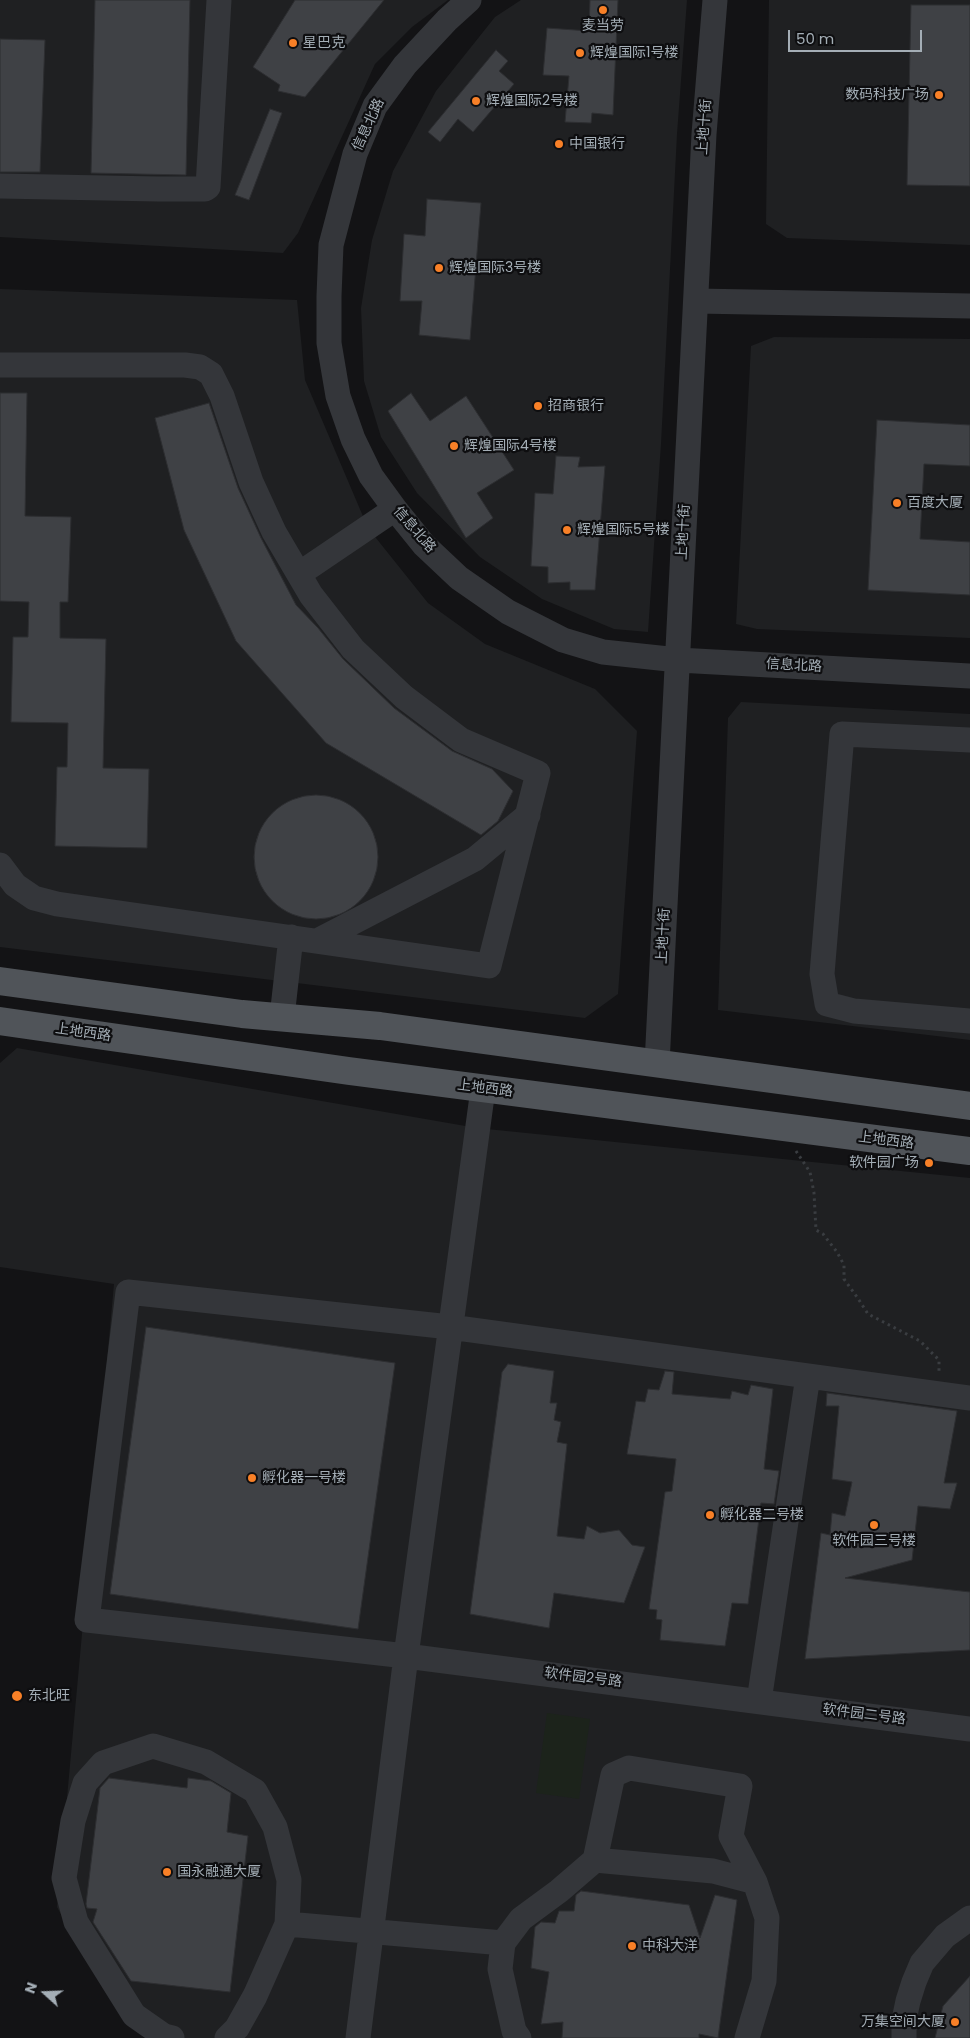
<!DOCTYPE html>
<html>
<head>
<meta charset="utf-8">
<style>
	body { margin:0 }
	#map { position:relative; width:970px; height:2038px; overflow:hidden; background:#131315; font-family:Poppins,sans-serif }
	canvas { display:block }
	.north { position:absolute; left:20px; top:1968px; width:50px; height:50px; -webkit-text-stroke:4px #0e0e10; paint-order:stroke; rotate:290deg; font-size:14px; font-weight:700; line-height:20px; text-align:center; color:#a4aeb6 }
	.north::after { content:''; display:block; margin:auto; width:18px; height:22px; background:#a4aeb6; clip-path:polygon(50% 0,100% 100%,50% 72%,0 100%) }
	.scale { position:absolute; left:788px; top:30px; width:134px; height:22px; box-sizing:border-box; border:2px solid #a4aeb6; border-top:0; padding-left:6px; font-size:15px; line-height:18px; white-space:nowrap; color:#a4aeb6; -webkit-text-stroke:4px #0e0e10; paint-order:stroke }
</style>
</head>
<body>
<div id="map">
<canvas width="970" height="2038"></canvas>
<div class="north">N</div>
<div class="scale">50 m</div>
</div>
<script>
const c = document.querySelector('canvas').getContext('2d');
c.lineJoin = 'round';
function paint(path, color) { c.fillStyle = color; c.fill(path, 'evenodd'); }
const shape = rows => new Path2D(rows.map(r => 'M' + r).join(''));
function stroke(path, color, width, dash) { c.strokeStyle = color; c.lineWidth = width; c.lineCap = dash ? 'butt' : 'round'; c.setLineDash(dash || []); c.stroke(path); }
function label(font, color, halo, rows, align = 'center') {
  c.font = font + ' Poppins,"Noto Sans SC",sans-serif'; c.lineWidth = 4.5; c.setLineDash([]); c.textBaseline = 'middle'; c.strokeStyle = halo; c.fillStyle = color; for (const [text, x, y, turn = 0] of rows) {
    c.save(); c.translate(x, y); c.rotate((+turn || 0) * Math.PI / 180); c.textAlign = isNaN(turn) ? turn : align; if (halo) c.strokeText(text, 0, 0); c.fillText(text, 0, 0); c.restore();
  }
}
const built = shape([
	[0,0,448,0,412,27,375,64,298,233,283,253,0,237],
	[521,0,687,0,677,134,661,444,648,632,614,629,542,599,480,557,417,493,381,437,364,381,361,308,372,240,393,171,436,91,495,17],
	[769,0,970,0,970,245,787,238,766,224],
	[0,289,297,300,305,380,368,528,428,603,485,644,595,689,637,731,618,994,585,1018,0,947],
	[774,337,970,339,970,638,757,629,736,624,751,346],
	[741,702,970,714,970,1040,718,1010,728,718],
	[17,1048,477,1128,970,1178,970,2038,152,2038,90,1967,57,1907,114,1284,0,1267,0,1063]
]);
const green = shape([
	[547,1713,590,1719,579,1799,536,1793]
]);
const building = shape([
	[95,0,190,0,186,175,91,173,95,0],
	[295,0,384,0,305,97,278,91,280,85,253,67,295,0],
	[590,0,618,0,613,115,592,113,591,123,565,122,569,76,543,75,547,28,589,31,590,0],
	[911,5,970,5,970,186,907,185,911,5],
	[0,39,45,40,40,172,0,172,0,39],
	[496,50,508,61,499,71,514,84,473,132,458,119,440,142,428,132,496,50],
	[270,109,282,113,249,200,235,195,270,109],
	[427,199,481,203,470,340,419,335,422,301,400,301,404,234,425,236,427,199],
	[0,393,27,393,25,516,71,517,68,602,60,602,60,638,106,639,103,768,149,769,147,848,55,846,57,767,67,767,68,723,11,722,13,637,28,637,29,602,0,601,0,393],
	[411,393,430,421,466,396,514,470,477,493,493,518,466,538,388,411,411,393],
	[209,403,238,488,261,538,296,605,318,628,343,659,394,708,452,751,492,769,513,791,498,821,481,835,326,743,236,641,184,530,155,418,209,403],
	[877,420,970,425,970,466,924,464,920,539,970,542,970,595,868,590,877,420],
	[556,456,580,457,578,467,605,466,595,590,570,590,570,582,548,583,548,567,531,566,535,493,553,494,556,456],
	'254 857a62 62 0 1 1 124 0a62 62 0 1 1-124 0Z',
	[146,1327,395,1363,358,1629,110,1594,146,1327],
	[508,1364,554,1371,550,1403,557,1403,554,1420,561,1422,557,1442,567,1444,557,1536,584,1539,587,1526,600,1533,619,1530,632,1545,645,1547,624,1603,554,1593,549,1628,470,1614,502,1372,508,1364],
	[665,1371,674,1372,672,1394,730,1399,732,1391,748,1395,751,1385,773,1389,764,1469,779,1471,774,1504,761,1503,748,1604,732,1603,725,1646,660,1640,662,1620,656,1619,657,1610,649,1609,665,1492,672,1491,676,1459,627,1454,636,1401,645,1402,648,1389,659,1390,665,1371],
	[827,1393,957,1411,944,1483,957,1483,950,1509,918,1506,912,1560,845,1578,970,1592,970,1650,805,1659,821,1533,830,1535,832,1513,845,1516,852,1482,832,1479,839,1406,826,1406,827,1393],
	[109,1778,187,1788,188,1778,211,1781,231,1793,227,1832,248,1836,230,1992,131,1981,93,1922,97,1909,87,1908,86,1904,100,1788,109,1778],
	[581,1891,689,1905,700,1938,715,1895,737,1900,718,2038,699,2034,699,2038,562,2038,563,2022,541,2024,549,1972,531,1968,535,1927,541,1922,555,1923,559,1911,574,1911,576,1895,581,1891],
	[970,1976,970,2038,935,2038,943,2006,970,1976]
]);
const path = shape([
	[796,1151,810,1172,814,1193,816,1230,823,1234,837,1252,844,1265,844,1279,857,1297,868,1314,920,1341,939,1360,939,1373]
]);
const minor = shape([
	[469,0,447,20,405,65,375,106,355,154,331,245,329,296,329,343,338,396,353,439,371,476,395,509,424,545,459,578,508,612,563,640,603,652,678,660,970,676],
	[0,186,158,189,205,189,208,187,219,0],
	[696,301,970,306],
	[0,365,185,365,200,367,211,374,222,396,251,482,274,532,311,595,353,649,404,697,461,740,538,773,489,966,57,904,34,898,15,885,0,865],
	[299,574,395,509],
	[970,740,842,734,822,974,827,1004,854,1011,970,1021],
	[317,941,475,859,528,815],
	[282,1017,291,937],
	[657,1064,704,134,715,0],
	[970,1398,450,1327,128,1292,87,1620,406,1656,970,1729],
	[759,1701,808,1376],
	[595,1860,713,1871,755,1882],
	[287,1924,503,1943],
	[172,2038,164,2036,134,2015,76,1922,64,1878,73,1821,85,1783,103,1763,153,1746,206,1762,255,1791,275,1827,289,1880,287,1924,255,1996,237,2028,227,2038],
	[358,2038,406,1656,483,1089],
	[519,2038,514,2031,500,1969,503,1943,521,1919,559,1891,595,1860,613,1775,629,1768,740,1786,731,1836,755,1882,767,1918,764,1981,747,2038],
	[904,2038,904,2020,908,2001,914,1982,922,1963,945,1936,970,1918]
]);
const major = shape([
	[0,981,242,1014,380,1026,970,1106],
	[0,1021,349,1071,970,1151]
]);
const markers = [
	[603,10,5,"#f88027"],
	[293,43,5,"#f88027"],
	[580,53,5,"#f88027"],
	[939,95,5,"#f88027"],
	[476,101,5,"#f88027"],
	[559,144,5,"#f88027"],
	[439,268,5,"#f88027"],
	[538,406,5,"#f88027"],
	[454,446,5,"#f88027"],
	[897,503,5,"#f88027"],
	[567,530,5,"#f88027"],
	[929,1163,5,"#f88027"],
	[252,1478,5,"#f88027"],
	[710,1515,5,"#f88027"],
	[874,1525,5,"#f88027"],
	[17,1696,6,"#f88027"],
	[167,1872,5,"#f88027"],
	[632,1946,5,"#f88027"],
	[955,2022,5,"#f88027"]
];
const poiNames = [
	["麦当劳",603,26,"center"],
	["星巴克",303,43],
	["辉煌国际1号楼",590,53],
	["数码科技广场",929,95,"right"],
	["辉煌国际2号楼",486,101],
	["中国银行",569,144],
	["辉煌国际3号楼",449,268],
	["招商银行",548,406],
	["辉煌国际4号楼",464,446],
	["百度大厦",907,503],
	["辉煌国际5号楼",577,530],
	["软件园广场",919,1163,"right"],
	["孵化器一号楼",262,1478],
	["孵化器二号楼",720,1515],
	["软件园三号楼",874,1541,"center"],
	["东北旺",28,1696],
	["国永融通大厦",177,1872],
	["中科大洋",642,1946],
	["万集空间大厦",945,2022,"right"]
];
const streetNames = [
	["信息北路",369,125,-65],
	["上地十街",705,127,-86],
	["信息北路",414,530,49],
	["上地十街",684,532,-87],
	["信息北路",794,666,3],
	["上地十街",664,936,-87],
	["上地西路",83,1033,8],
	["上地西路",485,1089,7],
	["上地西路",886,1141,7],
	["软件园2号路",583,1678,7],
	["软件园二号路",864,1715,7]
];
paint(built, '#1f2022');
paint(green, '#1c231b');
paint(building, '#3f4145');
stroke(building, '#2d2e31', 1);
stroke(path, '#3a3d41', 3, [2.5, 4]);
stroke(minor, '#34363a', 25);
stroke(major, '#505459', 28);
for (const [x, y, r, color] of markers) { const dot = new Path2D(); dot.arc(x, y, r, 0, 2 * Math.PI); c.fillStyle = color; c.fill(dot); stroke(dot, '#0e0e10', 2); }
label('14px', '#a4aeb6', '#0e0e10', poiNames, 'left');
label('14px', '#a4aeb6', '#0e0e10', streetNames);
</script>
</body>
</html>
